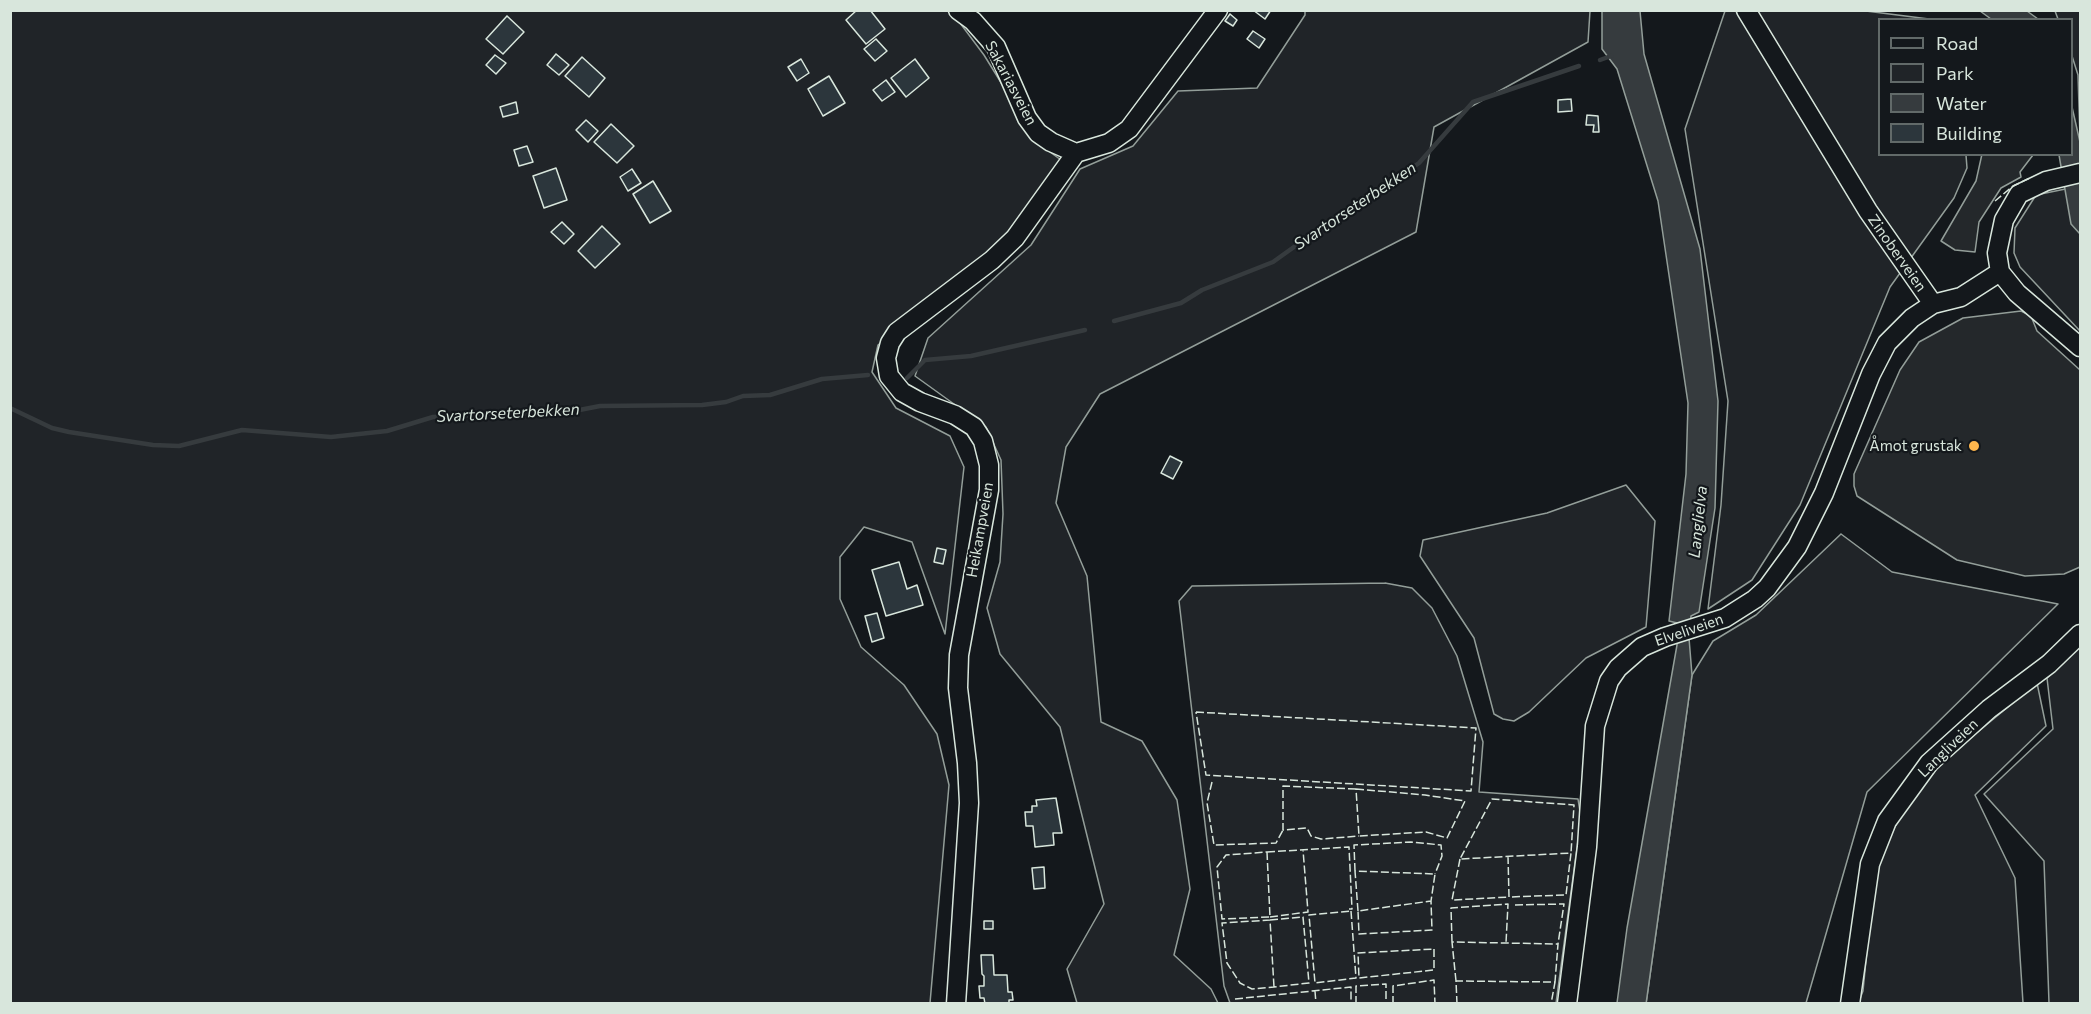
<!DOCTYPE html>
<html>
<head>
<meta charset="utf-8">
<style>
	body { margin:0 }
	#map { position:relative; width:2091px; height:1014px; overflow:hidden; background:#14181c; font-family:Commissioner,sans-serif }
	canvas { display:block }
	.frame { position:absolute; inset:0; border:12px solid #d8e6dc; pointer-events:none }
	.legend { position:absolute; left:1878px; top:18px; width:195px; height:138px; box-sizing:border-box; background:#14181c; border:2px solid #626a69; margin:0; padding:8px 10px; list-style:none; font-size:18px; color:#d8e6dc }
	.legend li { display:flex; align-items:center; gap:12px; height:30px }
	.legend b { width:30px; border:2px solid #626a69 }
</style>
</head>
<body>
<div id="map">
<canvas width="2091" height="1014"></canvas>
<div class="frame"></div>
<ul class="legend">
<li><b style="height:8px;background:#14181c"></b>Road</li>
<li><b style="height:16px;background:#202428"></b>Park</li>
<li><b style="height:16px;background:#363b3e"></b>Water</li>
<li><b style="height:16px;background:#2c363c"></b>Building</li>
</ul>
</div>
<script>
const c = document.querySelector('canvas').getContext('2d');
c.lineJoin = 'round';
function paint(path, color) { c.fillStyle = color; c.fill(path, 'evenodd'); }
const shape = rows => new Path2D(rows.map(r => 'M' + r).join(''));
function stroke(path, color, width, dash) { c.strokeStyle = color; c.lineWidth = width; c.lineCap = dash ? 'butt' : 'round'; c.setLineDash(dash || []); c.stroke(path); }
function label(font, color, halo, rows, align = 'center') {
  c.font = font + ' Commissioner,sans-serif'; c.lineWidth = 4.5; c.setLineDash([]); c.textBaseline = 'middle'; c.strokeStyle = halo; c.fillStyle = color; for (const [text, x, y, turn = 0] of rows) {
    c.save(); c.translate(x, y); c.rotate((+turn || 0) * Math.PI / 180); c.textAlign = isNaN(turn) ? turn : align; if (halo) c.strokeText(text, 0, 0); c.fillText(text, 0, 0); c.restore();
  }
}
const green = shape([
	[946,10,954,15,984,55,1039,144,1061,160,996,248,878,345,872,372,896,408,950,436,964,467,945,634,912,542,864,527,840,557,840,599,861,647,904,685,937,734,949,785,930,1003,11,1003,10,11,946,10],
	[1858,10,1929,19,1880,20,1880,154,1966,155,1967,168,1954,198,1890,287,1800,505,1752,580,1708,609,1721,505,1728,401,1685,129,1725,11,1858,10],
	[1305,11,1590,11,1588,42,1434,127,1416,232,1100,394,1066,447,1056,503,1087,576,1101,722,1142,741,1177,800,1190,889,1174,955,1211,989,1218,1003,1077,1003,1067,969,1104,904,1060,727,1000,654,987,608,1000,562,1003,514,1001,460,986,427,915,376,928,338,1031,245,1080,169,1133,146,1178,91,1257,88,1305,15,1305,11],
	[2055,11,2080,11,2080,138,2078,75,2072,56,2072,20,2058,19,2055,11],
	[2080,186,2080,331,2020,267,2014,253,2015,228,2036,195,2080,186],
	[1626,485,1655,521,1646,627,1586,658,1529,712,1514,721,1503,719,1494,714,1474,638,1420,556,1423,540,1547,513,1626,485],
	[1841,534,1892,572,2058,604,1867,792,1806,1003,1646,1004,1692,675,1713,641,1756,615,1841,534],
	[1385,583,1412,588,1432,608,1457,656,1483,742,1479,792,1578,799,1581,818,1556,1003,1230,1003,1224,986,1179,601,1192,586,1385,583],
	[2080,645,2080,1003,2049,1003,2044,861,1984,794,2053,729,2047,678,2080,645],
	[2037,683,2046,726,1975,795,2015,878,2023,1003,1858,1004,1863,991,1872,898,1882,851,1906,806,1945,759,2037,683]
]);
const parking = shape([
	[1982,154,2033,155,2020,172,2021,177,2001,188,1979,222,1975,252,1955,250,1941,241,1976,181,1982,154],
	[2021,311,2031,316,2037,331,2080,370,2080,567,2064,574,2025,576,1957,560,1857,496,1854,486,1854,474,1900,370,1919,342,1963,318,2021,311]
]);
const water = shape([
	[1602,11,1640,11,1644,54,1700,249,1718,401,1715,508,1699,612,1691,616,1689,638,1692,675,1646,1004,1617,1003,1627,928,1677,645,1677,623,1669,621,1686,474,1688,403,1658,201,1617,69,1602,49,1602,11],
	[1980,11,2027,11,2038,19,1991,19,1980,11],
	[2072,107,2080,142,2080,234,2071,224,2059,155,2072,154,2072,107]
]);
const stream = shape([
	[1600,60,1611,56],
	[1114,321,1181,303,1202,290,1273,262,1361,199,1389,184,1419,163,1473,102,1579,66],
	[907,378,925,360,971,356,1085,330],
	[10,408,52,428,69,432,153,445,179,446,242,430,331,437,387,431,433,417,569,412,600,406,702,405,726,402,743,396,770,395,822,379,868,375]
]);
const building = shape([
	[857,10,870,10,885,29,866,44,846,20,857,10],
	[1253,10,1271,10,1265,19,1253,10],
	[1230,14,1237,20,1233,26,1225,21,1230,14],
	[507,16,524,32,503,54,486,39,507,16],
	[1253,31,1265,39,1259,48,1247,39,1253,31],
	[876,39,887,51,875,61,864,49,876,39],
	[556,54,569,65,559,75,547,65,556,54],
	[495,55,506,63,496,74,486,65,495,55],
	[582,57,605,78,589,97,565,76,582,57],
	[801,59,809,73,797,81,788,67,801,59],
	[915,59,929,78,906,97,891,78,915,59],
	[829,76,845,103,823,116,808,89,829,76],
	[886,80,895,92,882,101,873,90,886,80],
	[1571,99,1572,111,1558,112,1558,100,1571,99],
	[516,102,518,113,503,117,500,107,516,102],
	[1587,115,1598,116,1599,132,1593,132,1594,125,1586,125,1587,115],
	[586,120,598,131,588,142,576,130,586,120],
	[611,124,634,146,617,163,594,142,611,124],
	[527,146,533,162,519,166,514,150,527,146],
	[556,168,567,200,544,208,533,176,556,168],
	[632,169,641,183,628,191,620,177,632,169],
	[653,181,671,211,650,223,633,194,653,181],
	[562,222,574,234,564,244,551,232,562,222],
	[602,226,620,244,595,268,578,251,602,226],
	[1170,456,1182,462,1173,479,1161,473,1170,456],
	[937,548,946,550,943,564,934,562,937,548],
	[899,562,907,589,917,585,923,605,886,616,872,570,899,562],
	[877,613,884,638,872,642,865,616,877,613],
	[1056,798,1062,833,1053,833,1054,845,1035,847,1033,826,1026,826,1025,812,1032,812,1032,806,1037,806,1036,800,1056,798],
	[1044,867,1045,888,1034,889,1032,868,1044,867],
	[984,921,993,921,993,929,984,929,984,921],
	[981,955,993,955,994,975,1007,975,1008,992,1012,992,1013,1000,1009,1000,1009,1004,985,1004,984,998,980,998,979,986,984,986,984,976,982,974,981,955]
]);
const minor = shape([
	[958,10,973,21,996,47,1027,118,1038,133,1051,142,1076,153,1109,143,1129,129,1218,10],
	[1746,10,1868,211,1933,304],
	[2080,173,2046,181,2019,194,2004,220,1997,253,2000,272,2017,293,2080,347],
	[956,1004,969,803,967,763,958,688,959,655,989,490,989,465,983,441,974,427,955,415,920,402,902,392,889,376,886,358,890,343,897,332,992,260,1015,238,1076,153],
	[1567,1004,1587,847,1595,726,1609,681,1618,668,1642,647,1665,637,1725,618,1755,599,1767,588,1797,547,1824,493,1871,374,1887,343,1912,318,1933,304,1961,297,2000,272],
	[1850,1004,1870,864,1887,821,1929,763,1989,709,2049,664,2080,634]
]);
const fence = shape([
	[1995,201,2013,186,2030,178],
	[1196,712,1476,728,1471,791,1206,775,1196,712],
	[1212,782,1207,803,1214,845,1276,843,1283,830],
	[1356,789,1425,795,1465,801,1447,838,1426,832,1359,836,1356,789],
	[1356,789,1283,786,1283,830,1307,828,1311,836,1321,839,1359,836],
	[1267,852,1270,917,1222,919,1217,867,1226,855,1267,852],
	[1267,852,1349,847,1352,909,1349,909],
	[1508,856,1509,897,1566,895,1571,853,1460,859,1492,799,1574,805,1571,853],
	[1460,859,1452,900,1509,897],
	[1355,871,1354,845,1411,842,1441,845,1442,856,1435,874],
	[1515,905,1564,904,1558,944],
	[1351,911,1356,978,1315,983,1309,915,1351,911],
	[1358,911,1355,871,1435,874,1431,901,1432,930,1359,934,1358,911,1431,901],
	[1270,917,1308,912,1303,850],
	[1270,920,1303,917,1309,983,1274,987,1252,989,1240,983,1227,963,1222,923,1270,920,1274,987],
	[1452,942,1451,908,1508,904,1506,943],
	[1434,949,1434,970,1359,978,1358,953,1434,949],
	[1456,981,1452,942,1558,944,1555,982],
	[1315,991,1316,1004],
	[1235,999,1351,987,1351,1004],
	[1356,1004,1356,986,1386,984,1386,1004],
	[1393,1004,1393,986,1434,980,1435,1004],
	[1457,1004,1456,981,1555,982,1551,1004]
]);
const markers = [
	[1974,446,6,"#ffb74d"]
];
const streetNames = [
	["Sakariasveien",1011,83,62],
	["Zinoberveien",1897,253,55],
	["Heikampveien",980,530,-80],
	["Elveliveien",1689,630,-19],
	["Langliveien",1948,748,-44]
];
const poiNames = [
	["Åmot grustak",1962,446]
];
const waterNames = [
	["Svartorseterbekken",1355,206,-34],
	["Svartorseterbekken",508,413,-3],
	["Langlielva",1698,522,-84]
];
paint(green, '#202428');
stroke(green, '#939e99', 1.5);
paint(parking, '#24282b');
stroke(parking, '#939e99', 1.5);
paint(water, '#363b3e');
stroke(water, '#939e99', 1.5);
stroke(stream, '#363b3e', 4.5);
paint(building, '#2c363c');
stroke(building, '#d8e6dc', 1.5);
stroke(minor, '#d8e6dc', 21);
stroke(minor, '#14181c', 18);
stroke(fence, '#d8e6dc', 1.5, [8, 3]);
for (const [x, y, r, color] of markers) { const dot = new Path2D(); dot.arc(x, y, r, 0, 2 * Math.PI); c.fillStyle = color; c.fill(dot); stroke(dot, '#14181c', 2); }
label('15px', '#d8e6dc', '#14181c', streetNames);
label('15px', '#d8e6dc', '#14181c', poiNames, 'right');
label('italic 16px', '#d8e6dc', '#14181c', waterNames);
</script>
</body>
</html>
